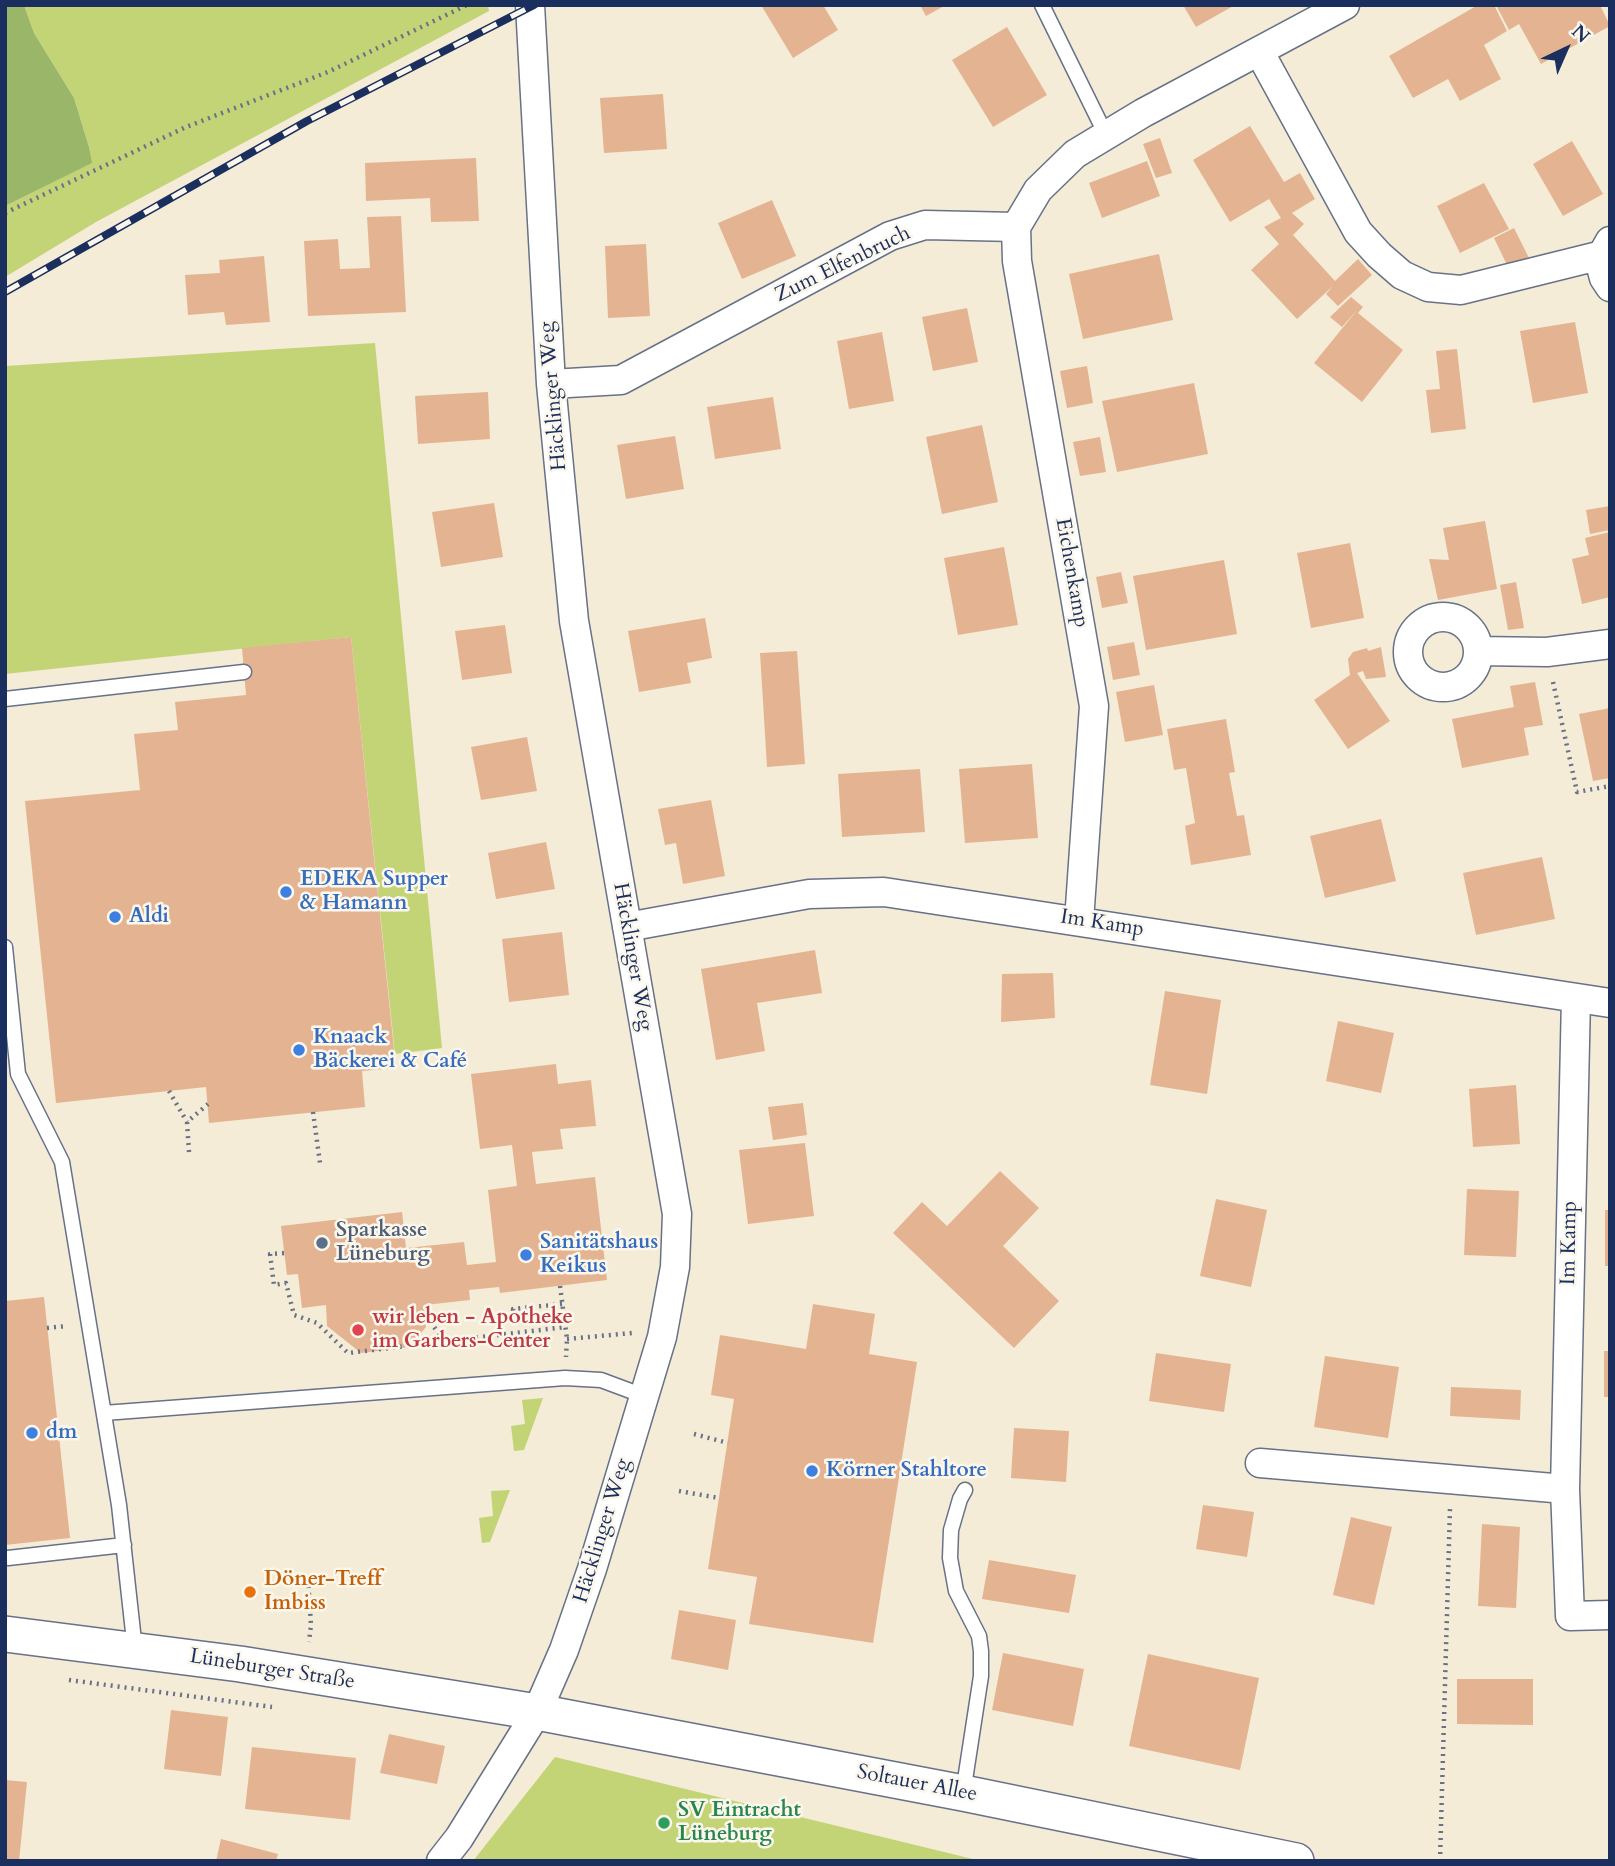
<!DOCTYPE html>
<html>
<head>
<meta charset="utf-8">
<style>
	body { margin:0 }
	#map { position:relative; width:1615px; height:1866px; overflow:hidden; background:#f4ecd6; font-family:Cardo,serif }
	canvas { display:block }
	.frame { position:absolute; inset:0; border:7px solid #1b2f5e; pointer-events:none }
	.north { position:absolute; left:1531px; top:14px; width:70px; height:70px; -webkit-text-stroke:5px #fbf7ec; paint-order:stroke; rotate:44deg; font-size:19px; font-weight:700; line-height:28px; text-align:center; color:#1b2f5e }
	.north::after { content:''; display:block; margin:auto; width:24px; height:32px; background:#1b2f5e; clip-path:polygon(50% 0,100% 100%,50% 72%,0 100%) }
</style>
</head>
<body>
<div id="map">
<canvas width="1615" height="1866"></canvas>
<div class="frame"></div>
<div class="north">N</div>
</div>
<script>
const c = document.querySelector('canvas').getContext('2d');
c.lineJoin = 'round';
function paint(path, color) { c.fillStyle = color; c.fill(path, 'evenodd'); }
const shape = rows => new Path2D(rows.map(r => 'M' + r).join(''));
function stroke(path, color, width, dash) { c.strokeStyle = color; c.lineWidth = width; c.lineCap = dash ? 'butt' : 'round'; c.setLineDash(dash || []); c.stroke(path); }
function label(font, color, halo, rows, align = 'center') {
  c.font = font + ' Cardo,serif'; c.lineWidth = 5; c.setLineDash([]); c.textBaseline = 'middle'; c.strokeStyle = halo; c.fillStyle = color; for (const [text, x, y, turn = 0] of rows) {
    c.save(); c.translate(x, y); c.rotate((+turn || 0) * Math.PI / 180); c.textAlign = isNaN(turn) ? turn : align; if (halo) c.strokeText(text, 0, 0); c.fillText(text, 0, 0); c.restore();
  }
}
const green = shape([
	[24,5,488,5,489,11,96,222,5,277,5,206,91,163,89,147,74,98,34,33],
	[375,343,442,1048,395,1054,351,637,5,674,5,366],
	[543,1398,524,1450,514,1451,511,1426,525,1424,522,1400],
	[510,1490,490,1542,482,1543,479,1518,493,1516,491,1491],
	[555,1757,669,1785,981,1861,473,1861]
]);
const forest = shape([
	[5,5,24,5,34,33,74,98,89,147,92,163,5,206]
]);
const building = shape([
	[761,5,823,5,838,30,793,58],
	[920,5,946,5,926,16],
	[1183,5,1235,5,1196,27],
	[1478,5,1494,5,1507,31,1484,45,1501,79,1460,101,1448,79,1413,98,1389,56],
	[1496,5,1600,5,1610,26,1541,64,1519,24,1509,30],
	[1007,27,1047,95,993,127,952,60],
	[663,94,667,149,604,153,600,98],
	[1250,126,1284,182,1300,173,1315,199,1292,213,1304,224,1293,235,1335,281,1358,259,1372,275,1338,306,1326,294,1333,286,1297,319,1251,270,1279,244,1264,227,1281,218,1269,199,1230,222,1193,160],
	[1160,138,1172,173,1156,178,1143,144],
	[1572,141,1603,194,1563,216,1533,164],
	[476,158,479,221,431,222,430,198,366,201,365,163],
	[1147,161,1160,196,1102,218,1089,183],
	[1484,183,1509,229,1460,253,1437,206],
	[772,200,796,256,742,279,718,223],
	[401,216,406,312,308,316,304,241,338,239,340,269,370,268,367,217],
	[1514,228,1529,258,1509,269,1494,238],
	[646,244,650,316,608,318,605,246],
	[1159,254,1173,320,1083,339,1069,274],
	[264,256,270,322,226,325,224,312,188,315,185,275,220,273,219,260],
	[1351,297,1363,307,1358,313,1403,350,1362,402,1314,363,1358,309,1342,327,1330,317],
	[967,308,978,362,933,371,922,317],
	[1575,322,1588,393,1533,403,1520,331],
	[882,332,894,401,849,409,837,341],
	[1457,349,1466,429,1431,433,1426,390,1440,389,1436,351],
	[1087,366,1093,403,1067,408,1060,371],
	[1194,383,1208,454,1117,472,1102,401],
	[488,392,490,439,418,444,415,396],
	[773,397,781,449,715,459,707,407],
	[982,425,998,502,942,514,926,437],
	[675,436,684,489,626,499,617,445],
	[1100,437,1106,472,1080,476,1073,442],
	[494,503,503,557,441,567,432,512],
	[1610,506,1610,530,1590,534,1586,510],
	[1485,521,1497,589,1438,600,1429,559,1449,560,1443,528],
	[1610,532,1610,597,1582,604,1572,559,1589,555,1585,538],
	[1350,543,1364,618,1311,628,1297,553],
	[1004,547,1018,625,958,635,944,558],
	[1224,560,1237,634,1146,650,1133,576],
	[1121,572,1128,603,1102,608,1096,577],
	[1516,582,1524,628,1508,630,1500,585],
	[705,618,712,658,687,663,691,683,639,692,628,631],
	[505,625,512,673,462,680,455,631],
	[351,637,396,1068,362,1071,365,1107,209,1123,206,1087,56,1103,25,801,140,790,134,734,178,730,175,702,246,695,242,648],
	[1134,642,1140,675,1113,680,1107,647],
	[1381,647,1386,677,1366,679,1363,671,1357,673,1390,721,1348,749,1314,700,1350,675,1348,659,1353,652,1367,648,1368,651],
	[797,651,805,764,767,767,760,653],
	[1535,682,1543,725,1524,728,1529,755,1462,768,1452,719,1514,707,1510,686],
	[1154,685,1163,735,1125,742,1116,692],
	[1610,708,1610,778,1593,781,1579,714],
	[1226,719,1235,772,1229,773,1237,816,1244,815,1251,855,1191,865,1185,826,1195,823,1186,768,1174,770,1167,729],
	[527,737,537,791,481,800,471,747],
	[1032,764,1038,838,965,843,959,769],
	[920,769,925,832,842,837,838,774],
	[711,800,725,876,683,884,676,843,665,845,658,809],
	[1381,819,1396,881,1325,898,1310,836],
	[546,842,555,889,496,899,488,853],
	[1542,857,1555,919,1476,935,1463,873],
	[562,932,569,995,509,1002,502,939],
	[815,950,822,993,757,1003,765,1051,716,1060,701,969],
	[1053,973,1055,1018,1001,1022,1002,974],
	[1165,991,1221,1000,1207,1094,1150,1085],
	[1338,1021,1394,1033,1381,1093,1326,1081],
	[556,1064,558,1084,591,1080,596,1126,560,1129,563,1149,532,1152,536,1184,595,1177,607,1280,500,1293,499,1287,469,1290,470,1300,425,1305,426,1327,409,1347,361,1353,327,1326,326,1305,302,1308,298,1274,287,1275,281,1226,402,1212,406,1248,464,1242,467,1265,496,1262,488,1190,517,1186,512,1145,480,1149,471,1074],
	[1516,1085,1520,1144,1473,1147,1469,1089],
	[803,1103,807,1135,773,1140,768,1107],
	[805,1143,814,1216,748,1224,739,1150],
	[1000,1171,1039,1208,1003,1246,1059,1301,1014,1348,893,1233,922,1202,947,1226],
	[1467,1189,1519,1191,1516,1257,1464,1255],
	[1216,1199,1267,1210,1251,1287,1200,1276],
	[1605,1210,1610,1210,1610,1266,1605,1266],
	[44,1297,70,1538,5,1545,5,1301],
	[813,1304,875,1314,869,1354,917,1362,873,1643,749,1624,757,1577,708,1569,734,1399,711,1395,720,1335,806,1349],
	[1604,1351,1610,1351,1610,1397,1604,1397],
	[1156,1353,1231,1364,1224,1412,1149,1401],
	[1325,1356,1399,1367,1388,1438,1314,1427],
	[1451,1387,1521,1390,1520,1420,1450,1416],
	[1014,1428,1069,1431,1066,1482,1011,1478],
	[1203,1505,1254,1512,1247,1557,1196,1549],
	[1351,1517,1392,1527,1374,1605,1333,1595],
	[1482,1524,1520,1527,1516,1608,1478,1606],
	[989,1560,1076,1575,1069,1613,982,1599],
	[679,1610,736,1620,728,1670,671,1659],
	[1003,1653,1084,1669,1073,1726,992,1710],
	[1148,1654,1259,1678,1240,1770,1129,1746],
	[1457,1679,1533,1679,1533,1725,1457,1724],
	[171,1710,228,1717,221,1776,164,1769],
	[389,1734,445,1746,437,1784,380,1773],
	[252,1747,356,1758,350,1820,245,1809],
	[5,1780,27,1782,19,1861,5,1861],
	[221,1839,278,1854,276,1861,216,1861]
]);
const path = shape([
	[5,213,186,127,328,72,467,5],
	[1553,682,1577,792,1610,786],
	[169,1091,187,1122],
	[313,1112,320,1163],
	[189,1152,187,1122,208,1104],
	[284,1253,270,1254,274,1285,286,1283,294,1315,317,1323,348,1353,565,1327],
	[560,1286,567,1339,566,1357],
	[562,1304,513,1309,515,1322,564,1318],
	[426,1316,445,1342],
	[47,1328,67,1326],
	[567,1339,632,1333],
	[694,1434,728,1443],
	[679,1491,719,1498],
	[308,1579,311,1625,309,1642],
	[69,1680,272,1707],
	[1440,1861,1450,1508]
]);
const service = shape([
	[1042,5,1106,135],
	[5,699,244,672],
	[5,947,18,1074,62,1162,119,1505,135,1650],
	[104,1413,565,1378,601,1380,644,1396],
	[8,1558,124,1545],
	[963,1793,981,1676,981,1651,979,1636,956,1591,950,1558,951,1530,960,1499,965,1490]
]);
const minor = shape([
	[1259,51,1358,232,1379,255,1402,275,1428,287,1461,290,1602,255],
	[1016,227,1017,261,1094,706,1079,921],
	[1610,241,1602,255,1601,267,1604,278,1610,287],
	[551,384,621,380,890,236,925,225,1016,227,1038,190,1075,154,1143,113,1345,5],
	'1408 652a35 35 0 1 1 70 0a35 35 0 1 1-70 0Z',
	[1478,651,1547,652,1610,644],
	[627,927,809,894,884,892,1610,1003],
	[1576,998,1565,1489,1570,1616,1610,1615],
	[1260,1463,1565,1489],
	[441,1861,459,1838,537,1712,564,1650,592,1569,662,1337,675,1267,677,1214,574,621,551,384,530,5]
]);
const tertiary = shape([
	[5,1634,240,1664,537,1712,963,1793,1296,1861]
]);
const rail = shape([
	[5,292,307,121,534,5]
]);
const markers = [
	[286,892,7,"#3f7fe0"],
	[115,917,7,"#3f7fe0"],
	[299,1050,7,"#3f7fe0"],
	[322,1243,7,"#5c6f8a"],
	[526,1255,7,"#3f7fe0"],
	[358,1330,7,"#e0444e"],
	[32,1433,7,"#3f7fe0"],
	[812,1471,7,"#3f7fe0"],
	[250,1592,7,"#e8710a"],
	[664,1823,7,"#2e9e5b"]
];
const streetNames = [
	["Zum Elfenbruch",843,265,-26],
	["Häcklinger Weg",554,396,-95],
	["Eichenkamp",1071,573,80],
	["Im Kamp",1102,924,9],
	["Häcklinger Weg",632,957,80],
	["Im Kamp",1570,1243,-89],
	["Häcklinger Weg",603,1531,-73],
	["Lüneburger Straße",272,1670,9],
	["Soltauer Allee",917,1784,11]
];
const shopNames = [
	["EDEKA Supper",300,880],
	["& Hamann",300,904],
	["Aldi",129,917],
	["Knaack",313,1038],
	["Bäckerei & Café",313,1062],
	["Sanitätshaus",540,1243],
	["Keikus",540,1267],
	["dm",46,1433],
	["Körner Stahltore",826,1471]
];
const serviceNames = [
	["Sparkasse",336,1231],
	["Lüneburg",336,1255]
];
const healthNames = [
	["wir leben - Apotheke",372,1318],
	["im Garbers-Center",372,1342]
];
const foodNames = [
	["Döner-Treff",264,1580],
	["Imbiss",264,1604]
];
const leisureNames = [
	["SV Eintracht",678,1811],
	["Lüneburg",678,1835]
];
paint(green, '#c3d477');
paint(forest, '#9ab668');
paint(building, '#e4b492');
stroke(service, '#677188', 17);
stroke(minor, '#677188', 31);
stroke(tertiary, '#677188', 38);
stroke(path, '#677188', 4.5, [2, 5]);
stroke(service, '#fff', 14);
stroke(minor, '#fff', 28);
stroke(tertiary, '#fff', 35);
stroke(rail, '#1b2f5e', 8);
stroke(rail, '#fbf7ec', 5, [16]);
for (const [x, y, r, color] of markers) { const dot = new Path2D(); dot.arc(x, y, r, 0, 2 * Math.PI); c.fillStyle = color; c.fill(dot); stroke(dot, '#fbf7ec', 2.5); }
label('21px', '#1b2f5e', '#fbf7ec', streetNames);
label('bold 21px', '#366cbe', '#fbf7ec', shopNames, 'left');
label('bold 21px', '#4e5e75', '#fbf7ec', serviceNames, 'left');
label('bold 21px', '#be3a42', '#fbf7ec', healthNames, 'left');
label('bold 21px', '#c56008', '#fbf7ec', foodNames, 'left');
label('bold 21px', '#27864d', '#fbf7ec', leisureNames, 'left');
</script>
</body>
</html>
